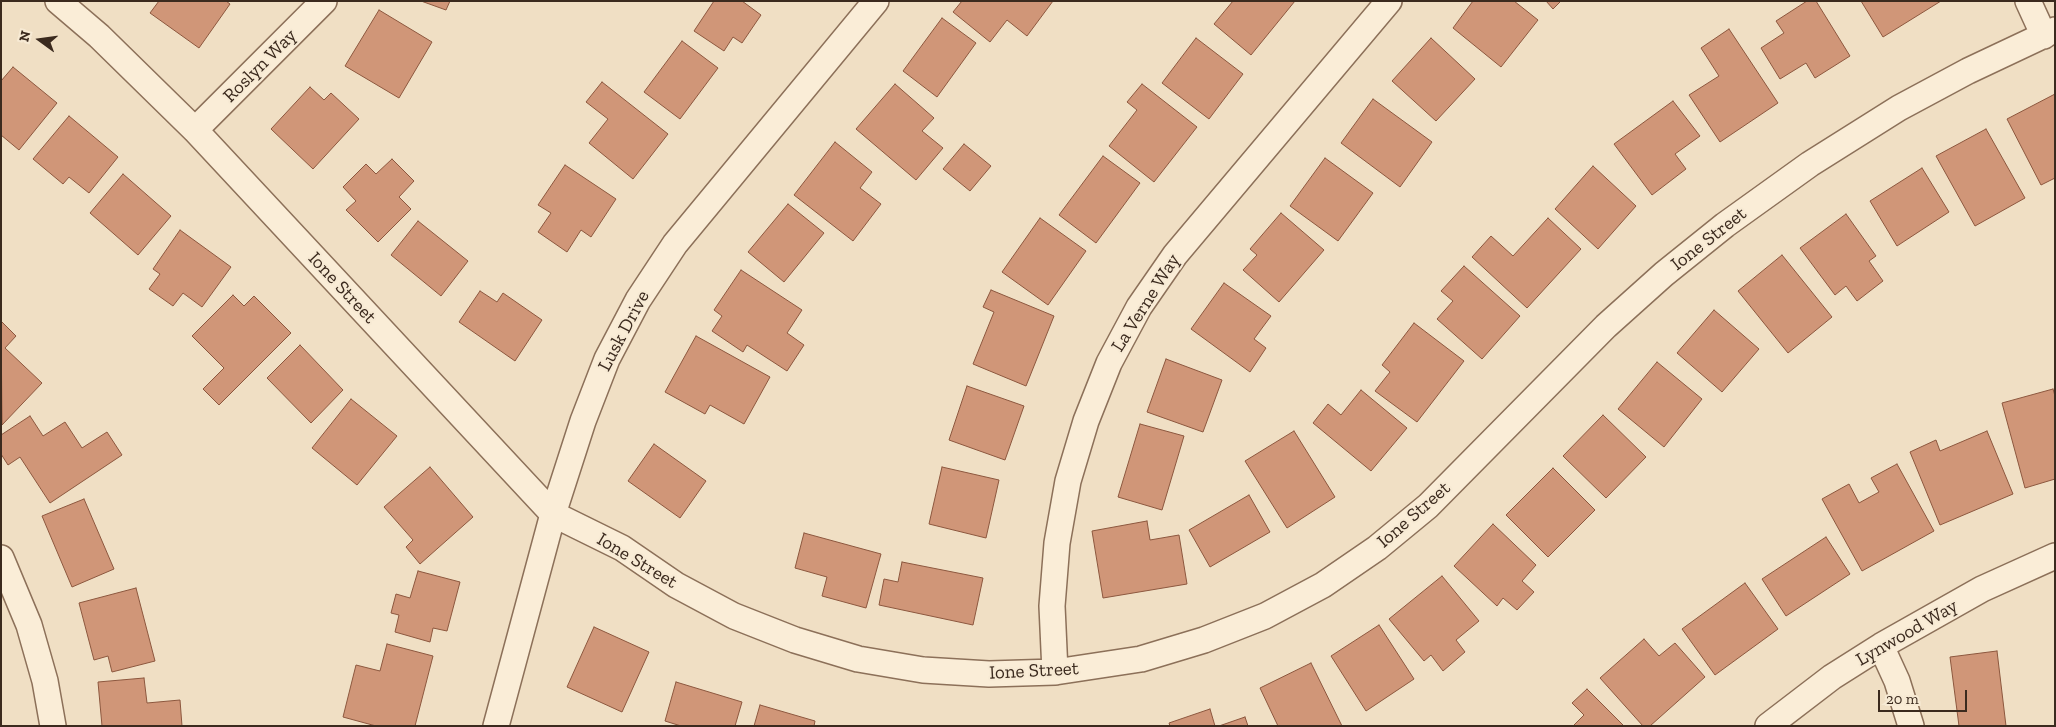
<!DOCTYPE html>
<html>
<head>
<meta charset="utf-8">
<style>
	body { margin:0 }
	#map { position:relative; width:2056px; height:727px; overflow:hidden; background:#f0dfc4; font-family:"Zilla Slab",serif }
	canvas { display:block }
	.frame { position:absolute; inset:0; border:2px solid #3b2a1e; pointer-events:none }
	.north { position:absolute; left:15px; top:15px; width:50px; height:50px; -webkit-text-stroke:4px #f7ead4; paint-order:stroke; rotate:284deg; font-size:14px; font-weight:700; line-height:20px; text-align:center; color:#3b2a1e }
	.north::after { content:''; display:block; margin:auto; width:18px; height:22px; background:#3b2a1e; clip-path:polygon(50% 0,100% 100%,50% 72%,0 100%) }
	.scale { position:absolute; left:1878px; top:690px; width:89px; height:22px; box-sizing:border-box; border:2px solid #3b2a1e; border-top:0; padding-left:6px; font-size:15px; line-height:18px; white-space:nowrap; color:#3b2a1e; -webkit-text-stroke:4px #f7ead4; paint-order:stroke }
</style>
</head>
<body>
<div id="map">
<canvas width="2056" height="727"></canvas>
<div class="frame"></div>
<div class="north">N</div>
<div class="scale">20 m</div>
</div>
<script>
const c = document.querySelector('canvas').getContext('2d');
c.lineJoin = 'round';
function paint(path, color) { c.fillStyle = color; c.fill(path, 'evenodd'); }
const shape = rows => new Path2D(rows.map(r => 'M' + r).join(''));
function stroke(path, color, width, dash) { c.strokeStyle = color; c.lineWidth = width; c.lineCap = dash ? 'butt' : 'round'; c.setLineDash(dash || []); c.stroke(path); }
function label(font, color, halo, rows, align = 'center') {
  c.font = font + ' "Zilla Slab",serif'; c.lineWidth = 4; c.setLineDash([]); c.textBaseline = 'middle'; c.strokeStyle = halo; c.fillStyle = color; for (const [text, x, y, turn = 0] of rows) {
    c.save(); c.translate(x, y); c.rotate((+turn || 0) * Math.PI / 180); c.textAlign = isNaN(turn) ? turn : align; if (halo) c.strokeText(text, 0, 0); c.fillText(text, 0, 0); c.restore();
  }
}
const building = shape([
	[159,1,226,1,230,4,199,48,150,13,159,1],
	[421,1,450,1,446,10,421,1],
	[714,1,742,1,761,15,742,43,733,37,724,51,694,31,714,1],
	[962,1,1053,1,1027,36,1007,20,990,42,953,12,962,1],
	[1233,1,1295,1,1251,55,1214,24,1233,1],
	[1473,1,1514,1,1538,20,1501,67,1453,28,1473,1],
	[1546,1,1561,1,1553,9,1546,1],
	[1807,1,1816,1,1850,56,1815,78,1806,63,1780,79,1761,48,1784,33,1776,21,1807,1],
	[1861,1,1941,1,1883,37,1861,1],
	[379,10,432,42,399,98,345,66,379,10],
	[942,18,976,43,937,97,903,71,942,18],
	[1729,29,1778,103,1720,142,1689,95,1719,76,1701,48,1729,29],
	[1196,38,1243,74,1209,119,1162,83,1196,38],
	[1431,38,1475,79,1436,121,1392,81,1431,38],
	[682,41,718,68,680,119,644,92,682,41],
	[13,67,57,103,19,150,1,135,1,81,13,67],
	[602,82,668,134,633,179,589,143,608,119,586,102,602,82],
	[895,84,934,118,922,131,943,148,916,180,856,129,895,84],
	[1142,84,1197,127,1154,182,1109,146,1137,110,1127,102,1142,84],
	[310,87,324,100,331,93,359,119,313,169,271,129,310,87],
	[2055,94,2055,178,2041,185,2007,119,2055,94],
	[1373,99,1432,142,1400,187,1341,143,1373,99],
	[1673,101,1700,136,1675,154,1686,169,1652,195,1614,144,1673,101],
	[69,116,118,157,89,193,69,177,63,184,33,159,69,116],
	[1986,129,2025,198,1975,226,1936,156,1986,129],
	[835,142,872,172,860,188,881,204,853,241,794,195,835,142],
	[964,144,991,166,970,191,943,169,964,144],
	[1103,156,1140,183,1096,243,1059,215,1103,156],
	[1325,158,1373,193,1338,241,1290,206,1325,158],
	[392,159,414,181,399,197,411,209,378,242,346,210,356,201,343,187,366,164,376,174,392,159],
	[565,165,616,199,591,237,581,230,567,252,538,232,551,213,538,205,565,165],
	[1593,166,1636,206,1598,249,1555,209,1593,166],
	[1922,168,1949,212,1897,246,1870,201,1922,168],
	[123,174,171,216,138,255,90,213,123,174],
	[788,204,824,233,784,282,748,252,788,204],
	[1281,213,1324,250,1279,302,1243,270,1257,255,1250,249,1281,213],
	[1846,214,1876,256,1869,261,1883,281,1857,301,1846,286,1835,295,1800,248,1846,214],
	[1040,218,1086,251,1048,305,1002,272,1040,218],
	[1548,218,1581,249,1527,308,1472,257,1491,236,1513,256,1548,218],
	[418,221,468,261,441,296,391,255,418,221],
	[180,230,231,267,202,307,183,293,173,306,149,289,160,274,153,269,180,230],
	[1782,255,1832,317,1788,353,1738,291,1782,255],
	[1464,266,1520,316,1482,359,1437,319,1453,301,1441,291,1464,266],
	[741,270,802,310,787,333,804,345,787,371,747,345,743,352,712,331,722,316,714,310,741,270],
	[1224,283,1271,316,1254,339,1266,348,1250,372,1191,329,1224,283],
	[991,290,1054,316,1026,386,973,364,994,312,983,307,991,290],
	[480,291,497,302,503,293,542,320,515,361,459,322,480,291],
	[233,295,244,306,254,296,291,333,219,405,203,389,224,368,192,336,233,295],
	[1714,310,1759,349,1722,392,1677,353,1714,310],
	[1,321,16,336,5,348,42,383,2,425,1,321],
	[1414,323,1464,361,1417,422,1375,391,1390,372,1382,365,1414,323],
	[696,336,770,377,744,424,710,405,705,414,665,392,696,336],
	[300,345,343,390,311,423,267,378,300,345],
	[1166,359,1222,380,1203,432,1147,412,1166,359],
	[1657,362,1702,399,1664,447,1618,409,1657,362],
	[967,386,1024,406,1005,460,949,440,967,386],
	[2053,389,2055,396,2055,479,2025,488,2002,403,2053,389],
	[1361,390,1407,428,1371,471,1313,423,1328,404,1341,415,1361,390],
	[351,399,397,436,357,485,312,448,351,399],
	[1603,415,1646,457,1606,498,1563,456,1603,415],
	[30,416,43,436,65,422,82,448,107,432,122,455,50,503,20,457,8,465,1,454,1,435,30,416],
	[1140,424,1184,436,1162,510,1118,497,1140,424],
	[1294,431,1335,497,1287,528,1245,461,1294,431],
	[1987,431,2013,494,1940,525,1910,452,1936,440,1940,451,1987,431],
	[654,444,706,481,680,518,628,481,654,444],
	[1897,464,1934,531,1862,571,1822,499,1849,484,1859,503,1879,492,1871,478,1897,464],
	[430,467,473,517,420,564,406,547,413,540,384,507,430,467],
	[942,467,999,480,986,538,929,524,942,467],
	[1553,468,1595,510,1548,557,1506,515,1553,468],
	[1249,495,1270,532,1210,567,1189,530,1249,495],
	[84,499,114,569,72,587,42,516,84,499],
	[1147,521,1150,540,1179,535,1187,584,1103,598,1092,531,1147,521],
	[1493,524,1536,565,1522,581,1534,592,1517,610,1503,598,1497,606,1454,566,1493,524],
	[804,533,881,554,866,608,822,596,827,577,795,568,804,533],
	[1826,537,1850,574,1786,616,1762,579,1826,537],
	[902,562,983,578,973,625,879,605,884,579,898,582,902,562],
	[418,571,460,582,447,631,433,628,430,642,395,632,399,615,391,613,396,594,410,598,418,571],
	[1442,576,1479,621,1456,640,1465,652,1443,671,1431,655,1424,661,1389,619,1442,576],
	[1745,583,1778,629,1715,675,1682,629,1745,583],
	[136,588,155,661,112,672,108,656,94,660,79,603,136,588],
	[1379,625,1414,679,1366,711,1331,656,1379,625],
	[594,627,649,652,622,712,567,687,594,627],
	[1644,639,1659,656,1675,643,1705,677,1650,726,1643,726,1600,678,1644,639],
	[387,644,433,656,415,726,376,726,343,717,356,665,380,671,387,644],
	[1997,651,2006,726,1959,726,1950,657,1997,651],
	[1311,663,1342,726,1278,726,1260,688,1311,663],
	[144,678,147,703,180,700,182,726,102,726,98,682,144,678],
	[676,682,742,702,735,726,681,726,665,721,676,682],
	[1587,689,1624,726,1573,726,1584,715,1572,703,1587,689],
	[760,705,815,721,814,726,754,726,760,705],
	[1210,709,1215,726,1170,726,1169,723,1210,709],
	[1245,717,1248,726,1219,726,1245,717]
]);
const minor = shape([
	[58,1,99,36,195,130,553,514,622,548,676,585,734,616,795,640,858,659,923,670,989,674,1055,672,1141,659,1204,640,1265,616,1323,585,1377,548,1428,506,1606,326,1664,274,1725,225,1810,164,1899,108,1968,71,2055,30],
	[2028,1,2044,36],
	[195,130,324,1],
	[1,558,29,625,45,681,53,726],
	[1881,646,1897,681,1911,726],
	[1055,672,1052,606,1057,543,1068,481,1086,421,1109,363,1139,307,1175,255,1389,1],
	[496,726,553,514,583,421,607,359,638,300,675,244,876,1],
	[1768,726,1832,677,1881,646,1982,589,2055,556]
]);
const streetNames = [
	["Roslyn Way",260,66,-45],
	["Ione Street",1709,239,-38],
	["Ione Street",342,288,47],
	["La Verne Way",1146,303,-58],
	["Lusk Drive",624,331,-62],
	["Ione Street",1414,515,-41],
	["Ione Street",637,561,31],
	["Lynwood Way",1907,633,-30],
	["Ione Street",1034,671,-3]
];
paint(building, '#d09678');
stroke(building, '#8c573e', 1);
stroke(minor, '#8c7059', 28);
stroke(minor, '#faedd7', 25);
label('19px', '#3b2a1e', '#f7ead4', streetNames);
</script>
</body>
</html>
